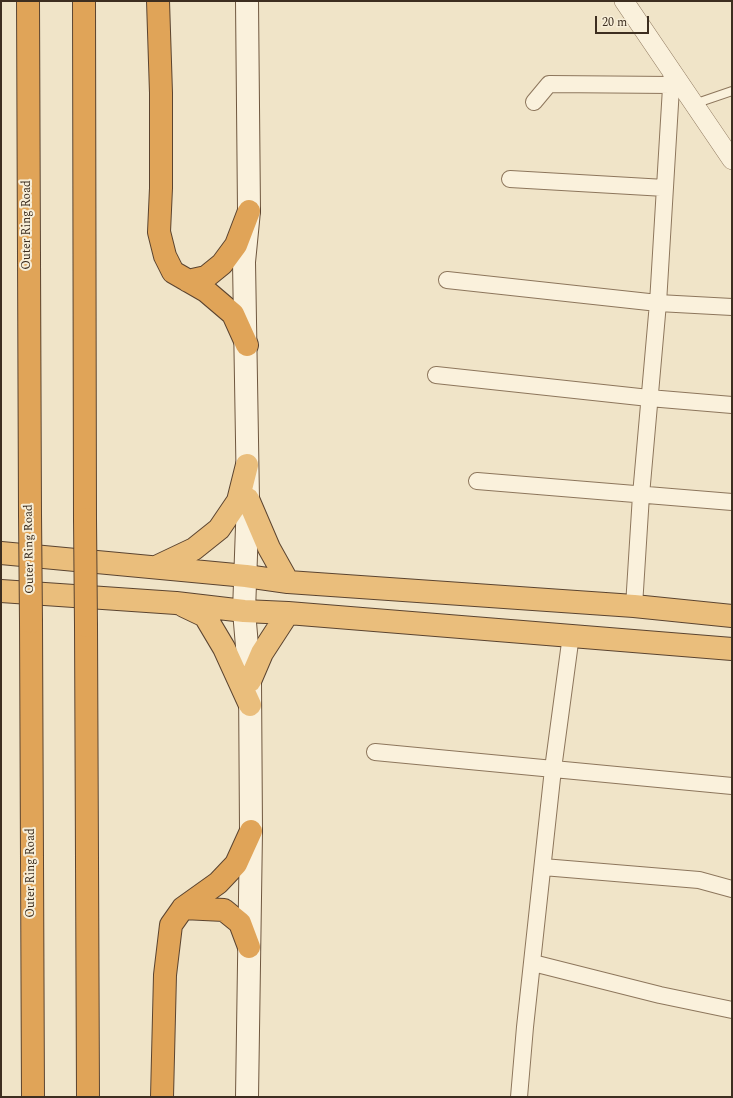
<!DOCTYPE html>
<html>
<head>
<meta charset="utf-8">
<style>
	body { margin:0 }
	#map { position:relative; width:733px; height:1098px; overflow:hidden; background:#f0e4c8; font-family:Spectral,serif }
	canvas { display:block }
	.frame { position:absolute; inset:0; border:2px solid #3d2e20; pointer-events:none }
	.scale { position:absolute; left:595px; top:16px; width:54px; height:18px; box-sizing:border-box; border:2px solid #3d2e20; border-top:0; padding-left:5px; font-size:12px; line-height:14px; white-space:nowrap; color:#3d2e20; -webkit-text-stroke:3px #f7eed8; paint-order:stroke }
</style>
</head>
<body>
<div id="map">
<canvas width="733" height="1098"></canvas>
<div class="frame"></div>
<div class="scale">20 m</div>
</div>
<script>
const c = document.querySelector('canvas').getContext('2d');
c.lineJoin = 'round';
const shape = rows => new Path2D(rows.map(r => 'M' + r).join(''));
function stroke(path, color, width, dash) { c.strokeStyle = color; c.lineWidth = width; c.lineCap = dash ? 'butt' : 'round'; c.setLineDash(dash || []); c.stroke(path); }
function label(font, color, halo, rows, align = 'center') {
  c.font = font + ' Spectral,serif'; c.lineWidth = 4; c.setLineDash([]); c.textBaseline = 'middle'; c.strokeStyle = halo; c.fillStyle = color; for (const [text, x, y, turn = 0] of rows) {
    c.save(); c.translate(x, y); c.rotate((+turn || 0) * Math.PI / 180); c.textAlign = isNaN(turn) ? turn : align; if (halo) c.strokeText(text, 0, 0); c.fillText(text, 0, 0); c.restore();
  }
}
const service = shape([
	[694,104,732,91]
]);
const minor = shape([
	[534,102,549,84,671,85],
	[510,179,665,188],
	[447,280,658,303,732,307],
	[436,375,649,398,732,405],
	[477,481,732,502],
	[634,606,641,495,658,303,672,71],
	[375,752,732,786],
	[543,867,699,880,732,889],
	[533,963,660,995,732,1010],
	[519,1097,525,1027,553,769,571,635]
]);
const tertiary = shape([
	[624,1,732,160]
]);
const secondary = shape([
	[247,1097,251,831,250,681,244,611,248,499,244,262,249,211,247,1]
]);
const trunk = shape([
	[248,499,269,548,288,582],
	[1,553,246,576,288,582,634,606,732,616],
	[156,567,194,549,219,529,238,501,247,465],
	[1,591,176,603,244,611,288,613,732,649],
	[184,606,205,616,224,648,250,705],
	[250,681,262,653,288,613]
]);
const motorway = shape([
	[28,1,30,514],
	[84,1,85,519],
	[158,1,161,93,161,188,159,232,165,256,173,272,206,291,233,314,247,345],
	[188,281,206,277,222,264,236,245,249,211],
	[31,622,33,1097],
	[86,626,88,1097],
	[183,908,224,910,240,923,249,947],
	[162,1097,165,975,171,925,183,908,218,883,236,864,251,831]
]);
const motorwayBridge = shape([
	[30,514,31,622],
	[85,519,86,626]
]);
const streetNames = [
	["Outer Ring Road",28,225,-90],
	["Outer Ring Road",30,549,-91],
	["Outer Ring Road",32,873,-90]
];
stroke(service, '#8d765c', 10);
stroke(minor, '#8d765c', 18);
stroke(tertiary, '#8d765c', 20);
stroke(secondary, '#6f573f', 24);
stroke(trunk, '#5b4430', 24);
stroke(motorway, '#5b4430', 24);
stroke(service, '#faf1dc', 8);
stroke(minor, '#faf1dc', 16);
stroke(tertiary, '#faf1dc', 19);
stroke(secondary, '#faf1dc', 22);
stroke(trunk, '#eabe7c', 22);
stroke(motorway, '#e0a458', 22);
stroke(motorwayBridge, '#5b4430', 24, []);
stroke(motorwayBridge, '#e0a458', 22);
label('12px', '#3d2e20', '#f7eed8', streetNames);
</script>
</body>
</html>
